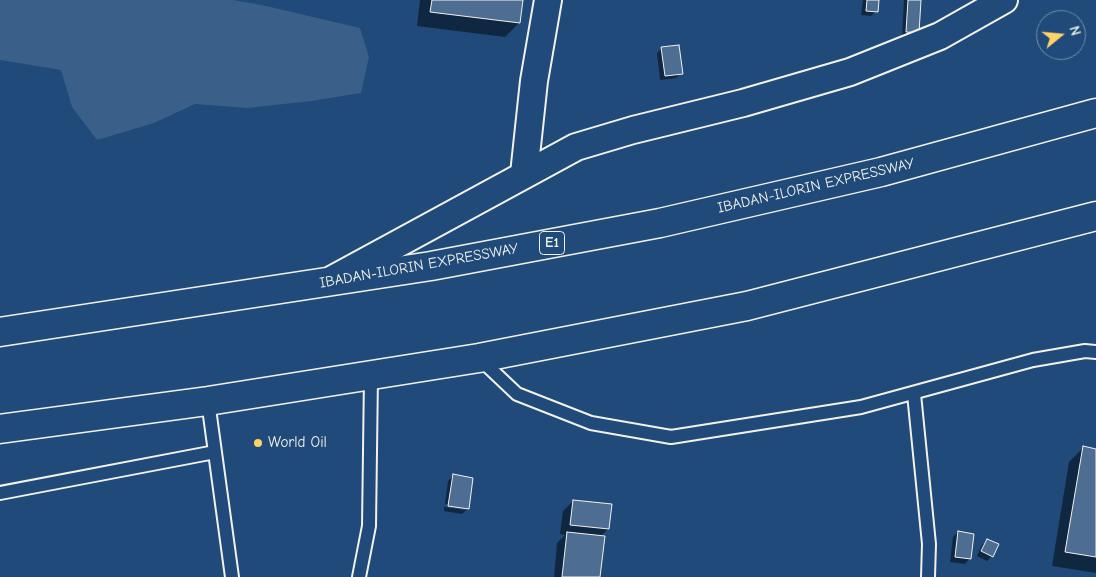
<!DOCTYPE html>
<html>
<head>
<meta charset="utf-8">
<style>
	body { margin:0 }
	#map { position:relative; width:1096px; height:577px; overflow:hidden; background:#1f4a7a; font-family:"Comic Neue",sans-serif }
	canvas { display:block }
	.north { position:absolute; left:1036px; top:10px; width:50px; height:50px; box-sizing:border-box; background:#1f4a7a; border:1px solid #748da6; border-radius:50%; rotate:73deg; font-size:14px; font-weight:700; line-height:20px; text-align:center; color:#f4f1e8 }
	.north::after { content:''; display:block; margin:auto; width:18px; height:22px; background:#ffd166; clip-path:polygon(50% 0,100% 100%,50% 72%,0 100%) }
</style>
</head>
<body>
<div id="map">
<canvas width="1096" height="577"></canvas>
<div class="north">N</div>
</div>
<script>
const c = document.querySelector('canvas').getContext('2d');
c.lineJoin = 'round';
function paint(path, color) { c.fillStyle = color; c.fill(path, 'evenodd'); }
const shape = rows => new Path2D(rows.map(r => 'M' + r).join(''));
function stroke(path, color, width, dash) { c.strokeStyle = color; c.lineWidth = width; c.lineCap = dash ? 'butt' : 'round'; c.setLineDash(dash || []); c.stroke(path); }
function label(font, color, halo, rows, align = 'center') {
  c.font = font + ' "Comic Neue",sans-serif'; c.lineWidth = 4; c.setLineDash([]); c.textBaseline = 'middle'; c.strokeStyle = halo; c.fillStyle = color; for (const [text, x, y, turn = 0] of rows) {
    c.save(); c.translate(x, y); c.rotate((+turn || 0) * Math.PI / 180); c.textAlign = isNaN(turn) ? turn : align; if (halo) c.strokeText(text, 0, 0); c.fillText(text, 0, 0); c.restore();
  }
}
const green = shape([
	[0,0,233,0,262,5,360,28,369,57,361,93,312,101,247,108,195,104,154,123,97,140,72,107,61,70,0,60]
]);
const shadow = shape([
	[420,0,522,0,519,23,505,37,417,26],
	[863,0,878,0,876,11,871,16,861,15],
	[904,0,919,0,913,37,902,37],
	[662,48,681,73,676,78,660,80,657,53],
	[1083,448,1096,450,1096,573,1052,566,1069,462],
	[453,476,467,509,462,514,444,511,444,507,465,510,465,507,445,504,448,481],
	[573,501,608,529,600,537,599,577,554,577,557,543,565,535,560,534,563,511],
	[958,532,970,558,965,564,950,562,953,537],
	[987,540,992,556,987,561,977,556,982,545]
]);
const building = shape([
	[432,0,523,0,520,23,430,12,432,0],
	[867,0,879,0,878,12,866,11,867,0],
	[908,0,921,0,919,33,906,32,908,0],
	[679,45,683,74,665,76,661,47,679,45],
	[1083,446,1096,449,1096,557,1065,552,1083,446],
	[453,474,473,478,469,509,448,506,453,474],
	[573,500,612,504,609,529,570,525,573,500],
	[958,531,974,534,971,559,955,557,958,531],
	[567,532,605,536,600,577,562,577,567,532],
	[987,539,999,544,993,557,981,551,987,539]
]);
const service = shape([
	[479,358,517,394,591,423,671,437,861,407,1033,360,1085,351,1096,352],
	[914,394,929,544,928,577],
	[208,401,232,577],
	[0,493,215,452],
	[359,577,369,526,371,376]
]);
const minor = shape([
	[524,174,534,81,548,0],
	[333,279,576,147,633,130,743,103,850,72,940,36,1004,0]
]);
const motorway = shape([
	[0,332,431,266,660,223,881,172,1096,113],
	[0,429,208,401,479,358,747,306,1096,216]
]);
const markers = [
	[258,443,5,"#ffd166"]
];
const shields = [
	[552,243,25]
];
const shieldNames = [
	["E1",552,243]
];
const streetNames = [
	["IBADAN-ILORIN EXPRESSWAY",816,186,-13],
	["IBADAN-ILORIN EXPRESSWAY",419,266,-10]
];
const poiNames = [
	["World Oil",268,443]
];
paint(green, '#3a5f88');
paint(shadow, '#0007');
paint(building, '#4d6e92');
stroke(building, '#f4f1e8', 1);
stroke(service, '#f4f1e8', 16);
stroke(minor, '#f4f1e8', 30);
stroke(motorway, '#f4f1e8', 31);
stroke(service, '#1f4a7a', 12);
stroke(minor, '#1f4a7a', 26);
stroke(motorway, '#1f4a7a', 28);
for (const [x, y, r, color] of markers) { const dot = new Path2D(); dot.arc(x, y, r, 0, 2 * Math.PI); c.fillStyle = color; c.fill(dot); stroke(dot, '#1f4a7a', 2); }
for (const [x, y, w] of shields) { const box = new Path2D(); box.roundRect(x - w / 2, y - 11.5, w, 23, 4); c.fillStyle = '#1f4a7a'; c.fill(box); stroke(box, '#f4f1e8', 1); }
label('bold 14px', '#f4f1e8', null, shieldNames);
label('15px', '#f4f1e8', '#1f4a7a', streetNames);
label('15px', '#f4f1e8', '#1f4a7a', poiNames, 'left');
</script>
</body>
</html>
